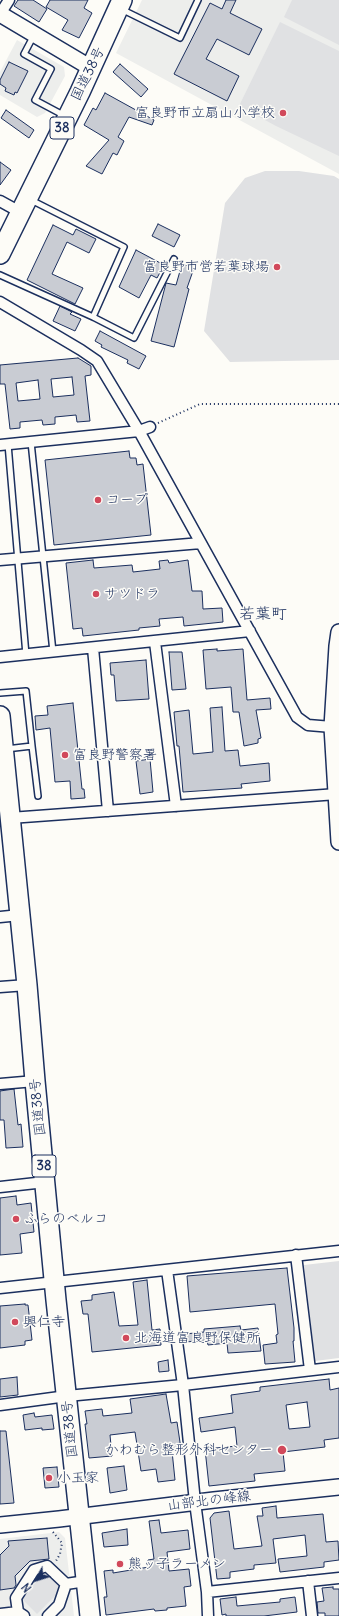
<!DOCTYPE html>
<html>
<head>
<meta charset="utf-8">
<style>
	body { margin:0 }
	#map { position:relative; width:339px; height:1616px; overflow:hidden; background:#fdfcf7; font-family:Delius,sans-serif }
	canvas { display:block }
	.north { position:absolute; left:16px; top:1560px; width:40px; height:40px; -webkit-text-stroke:3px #fdfcf7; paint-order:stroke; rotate:231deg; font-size:11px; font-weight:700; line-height:16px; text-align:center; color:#1b2f5e }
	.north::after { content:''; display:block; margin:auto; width:14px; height:18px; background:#1b2f5e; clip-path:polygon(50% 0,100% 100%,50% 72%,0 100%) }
</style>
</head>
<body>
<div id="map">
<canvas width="339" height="1616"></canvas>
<div class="north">N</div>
</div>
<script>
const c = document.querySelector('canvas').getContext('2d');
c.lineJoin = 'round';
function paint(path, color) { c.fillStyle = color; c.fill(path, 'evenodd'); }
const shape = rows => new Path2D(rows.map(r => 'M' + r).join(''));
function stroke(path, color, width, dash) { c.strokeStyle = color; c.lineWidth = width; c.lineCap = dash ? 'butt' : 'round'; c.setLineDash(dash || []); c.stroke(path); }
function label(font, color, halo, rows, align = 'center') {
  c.font = font + ' Delius,"Klee One",sans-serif'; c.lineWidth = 3; c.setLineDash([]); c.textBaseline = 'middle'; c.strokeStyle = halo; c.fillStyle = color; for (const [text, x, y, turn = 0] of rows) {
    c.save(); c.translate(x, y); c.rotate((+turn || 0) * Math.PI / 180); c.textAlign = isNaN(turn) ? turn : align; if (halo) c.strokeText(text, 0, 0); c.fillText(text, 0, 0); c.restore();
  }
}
const built = shape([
	[142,0,339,0,339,174,116,53],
	[17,40,64,67,65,76,45,113,37,117,0,95,0,72],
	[59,1532,65,1538,74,1616,0,1616,0,1539]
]);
const green = shape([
	[292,0,339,0,339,45,284,17],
	[280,22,339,51,339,156,276,126,239,106],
	[265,171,299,171,334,176,339,179,339,360,230,362,204,331,225,203,245,178],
	[339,1261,339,1358,315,1361,304,1265],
	[45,1573,62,1589,37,1614,21,1598]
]);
const building = shape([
	[18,0,33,0,47,9,39,22,14,6,18,0],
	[50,0,88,0,84,8,92,13,79,38,62,30,68,20,46,7,50,0],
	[226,0,236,0,230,13,262,29,249,55,217,39,206,59,239,76,227,101,174,74,210,3,222,9,226,0],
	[9,62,28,71,17,93,15,92,14,95,5,91,6,88,0,84,0,80,9,62],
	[120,64,148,89,141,97,113,72,120,64],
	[105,93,154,120,152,125,129,117,118,137,124,141,117,155,113,153,102,174,86,166,109,140,84,125,93,108,96,110,105,93],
	[6,110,34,130,29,138,1,118,6,110],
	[0,162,11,170,0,185,0,162],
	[158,224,180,235,174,247,152,236,158,224],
	[53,225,73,235,76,229,96,239,89,253,67,242,52,274,83,288,75,304,27,280,53,225],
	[136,250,164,265,157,278,151,275,139,298,119,287,136,250],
	[182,264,194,268,187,288,189,289,174,347,151,341,165,287,166,283,176,285,182,264],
	[60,306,72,312,70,314,81,319,75,331,53,321,60,306],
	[100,331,146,356,139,369,127,363,128,360,101,347,102,345,95,341,100,331],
	[78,358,91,366,91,375,85,376,90,421,77,422,76,415,55,417,55,424,43,425,42,420,20,422,20,428,10,429,5,384,0,384,0,365,78,358],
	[72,377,74,395,53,397,51,379,72,377],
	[38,380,40,399,18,401,16,383,38,380],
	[129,451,130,458,136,458,137,465,143,464,151,535,54,545,45,460,129,451],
	[93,560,94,568,132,565,133,572,160,569,159,561,168,560,169,563,188,560,192,591,202,591,203,609,222,608,223,622,184,626,183,617,159,619,160,626,139,628,139,630,83,636,82,628,73,629,66,563,93,560],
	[217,649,217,651,243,649,247,700,270,698,271,709,256,710,261,738,258,739,258,743,244,746,239,712,233,712,231,687,206,689,203,650,217,649],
	[169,652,182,652,186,689,172,690,169,652],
	[146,660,149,699,116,701,114,675,111,675,110,663,146,660],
	[73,703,82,789,84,789,85,798,71,799,70,781,55,782,50,728,36,730,35,716,48,715,47,706,73,703],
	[222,707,225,751,238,750,240,766,269,763,270,781,241,784,242,788,183,792,179,746,177,746,174,712,189,710,193,754,213,752,210,708,222,707],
	[150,759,153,792,140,794,136,761,150,759],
	[14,1089,18,1125,21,1124,23,1147,6,1148,4,1120,0,1120,0,1091,14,1089],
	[16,1196,17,1205,31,1203,34,1232,20,1234,22,1253,0,1255,0,1198,16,1196],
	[287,1268,294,1328,294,1341,293,1341,295,1362,265,1364,263,1345,277,1343,276,1335,278,1334,275,1304,190,1312,187,1276,287,1268],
	[147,1280,152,1330,160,1329,161,1345,92,1352,88,1314,83,1314,81,1301,92,1300,92,1295,114,1292,119,1326,138,1325,133,1282,147,1280],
	[25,1304,25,1305,28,1305,32,1340,25,1341,25,1345,0,1348,0,1306,25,1304],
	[240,1326,241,1330,258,1328,261,1351,228,1353,227,1343,208,1345,207,1340,186,1342,185,1334,204,1332,204,1329,240,1326],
	[168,1360,169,1371,159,1372,158,1362,168,1360],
	[17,1377,18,1395,0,1397,0,1379,17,1377],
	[329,1379,330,1390,339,1388,339,1438,324,1440,325,1447,283,1452,285,1471,254,1474,255,1481,209,1486,205,1449,237,1446,235,1427,201,1432,199,1418,233,1413,231,1395,260,1391,260,1387,329,1379],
	[307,1402,310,1427,289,1429,286,1405,307,1402],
	[166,1394,171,1423,177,1422,181,1449,172,1451,175,1480,158,1482,156,1469,141,1471,135,1432,110,1435,112,1456,89,1458,85,1424,87,1424,85,1411,102,1409,103,1416,132,1413,130,1399,166,1394],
	[34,1413,35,1417,52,1415,54,1429,42,1430,42,1428,25,1430,23,1415,34,1413],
	[0,1431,6,1431,14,1503,0,1504,0,1431],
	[124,1466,127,1490,110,1493,107,1468,124,1466],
	[57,1467,59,1487,45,1488,43,1468,57,1467],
	[276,1506,277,1518,323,1514,326,1542,338,1541,339,1560,324,1562,324,1567,280,1572,278,1559,307,1556,305,1535,273,1539,276,1563,254,1565,254,1569,230,1572,230,1578,217,1579,210,1518,214,1513,229,1511,234,1549,262,1546,257,1516,263,1516,262,1508,276,1506],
	[159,1520,161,1533,188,1530,190,1549,167,1552,169,1571,189,1569,191,1586,184,1587,186,1606,167,1608,167,1610,155,1611,154,1609,106,1615,104,1597,107,1597,104,1571,113,1570,113,1573,149,1567,148,1560,154,1559,149,1521,159,1520],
	[127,1529,128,1545,104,1547,102,1533,127,1529],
	[47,1538,49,1559,30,1561,15,1576,16,1585,14,1588,0,1590,0,1555,9,1546,8,1541,47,1538],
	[333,1587,333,1589,339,1589,339,1616,325,1616,325,1613,318,1613,317,1602,324,1601,322,1588,333,1587],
	[236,1597,237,1606,280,1602,280,1599,295,1597,297,1612,264,1616,226,1616,226,1614,222,1615,220,1599,236,1597]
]);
const path = shape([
	[158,423,200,404,339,404],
	[53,1532,62,1543,60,1554,56,1561]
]);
const lane = shape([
	[121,9,180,38,198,0],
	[34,35,24,54,51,69,35,100,65,116],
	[31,200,124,247,93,317,134,338,174,259],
	[0,275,93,317],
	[31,442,53,652],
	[8,444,26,655],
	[0,693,26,691,32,746,6,749],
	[32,746,38,796]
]);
const street = shape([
	[0,14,9,0],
	[0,201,20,212],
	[0,302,81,350,97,361,139,431,297,717,308,725,332,727],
	[0,445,139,431,150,427],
	[0,560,201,543],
	[155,642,176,806],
	[93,648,108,811],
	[0,657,250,631],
	[10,818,337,794],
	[0,917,20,915],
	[0,987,27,985],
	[0,1084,35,1081],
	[0,1187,45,1182],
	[296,1255,310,1370],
	[167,1270,183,1385,339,1367],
	[0,1288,339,1251],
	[0,1405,67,1396,183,1385,195,1502,207,1592,339,1578],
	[308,1581,312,1616],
	[207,1592,208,1616],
	[18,1612,16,1598,34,1570,47,1566,66,1584],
	[0,1614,18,1612,24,1616],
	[48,1616,59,1605,66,1584,86,1581]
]);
const secondary = shape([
	[0,14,91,68],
	[339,632,337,646,332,727,339,842],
	[0,1525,59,1519,214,1500,339,1487]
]);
const highway = shape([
	[0,254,80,92,122,0],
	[0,716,27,985,35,1081,56,1300,90,1616]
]);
const markers = [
	[283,113,4,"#d1495b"],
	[277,267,4,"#d1495b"],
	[98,500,4,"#d1495b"],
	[96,594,4,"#d1495b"],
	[65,755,4,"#d1495b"],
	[16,1219,4,"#d1495b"],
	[15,1322,4,"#d1495b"],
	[126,1338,4,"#d1495b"],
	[282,1450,5,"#d1495b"],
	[49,1478,4,"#d1495b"],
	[120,1564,4,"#d1495b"]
];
const shields = [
	[62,128,24],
	[44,1166,24]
];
const shieldNames = [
	["38",62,128],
	["38",44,1166]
];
const streetNames = [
	["国道38号",88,74,-64],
	["国道38号",38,1107,-96],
	["国道38号",70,1429,-96],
	["山部北の峰線",209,1501,-7]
];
const poiNames = [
	["富良野市立扇山小学校",275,113,"right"],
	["富良野市営若葉球場",269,267,"right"],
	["コープ",106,500],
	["サツドラ",104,594],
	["富良野警察署",73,755],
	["ふらのベルコ",24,1219],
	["興仁寺",23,1322],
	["北海道富良野保健所",134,1338],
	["かわむら整形外科センター",273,1450,"right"],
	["小玉家",57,1478],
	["熊ッ子ラーメン",128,1564]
];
const quarterNames = [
	["若葉町",263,614]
];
paint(built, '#edeeec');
paint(green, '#e0e1e3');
paint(building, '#c9ccd3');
stroke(building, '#1b2f5e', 1);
stroke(lane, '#1b2f5e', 8);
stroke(street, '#1b2f5e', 13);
stroke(secondary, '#1b2f5e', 18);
stroke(highway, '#1b2f5e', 22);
stroke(path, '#1b2f5e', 2, [1, 3]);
stroke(lane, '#fdfcf7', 5);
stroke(street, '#fdfcf7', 10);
stroke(secondary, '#fdfcf7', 15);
stroke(highway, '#fdfcf7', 19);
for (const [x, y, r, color] of markers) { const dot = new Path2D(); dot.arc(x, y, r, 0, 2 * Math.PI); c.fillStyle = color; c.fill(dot); stroke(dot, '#fdfcf7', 1.5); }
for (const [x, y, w] of shields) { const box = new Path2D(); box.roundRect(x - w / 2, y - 11, w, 22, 3); c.fillStyle = '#fdfcf7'; c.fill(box); stroke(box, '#1b2f5e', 1); }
label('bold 13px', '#1b2f5e', null, shieldNames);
label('14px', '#1b2f5e', '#fdfcf7', streetNames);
label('14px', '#1b2f5e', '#fdfcf7', poiNames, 'left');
label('16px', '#1b2f5e', '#fdfcf7', quarterNames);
</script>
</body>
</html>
